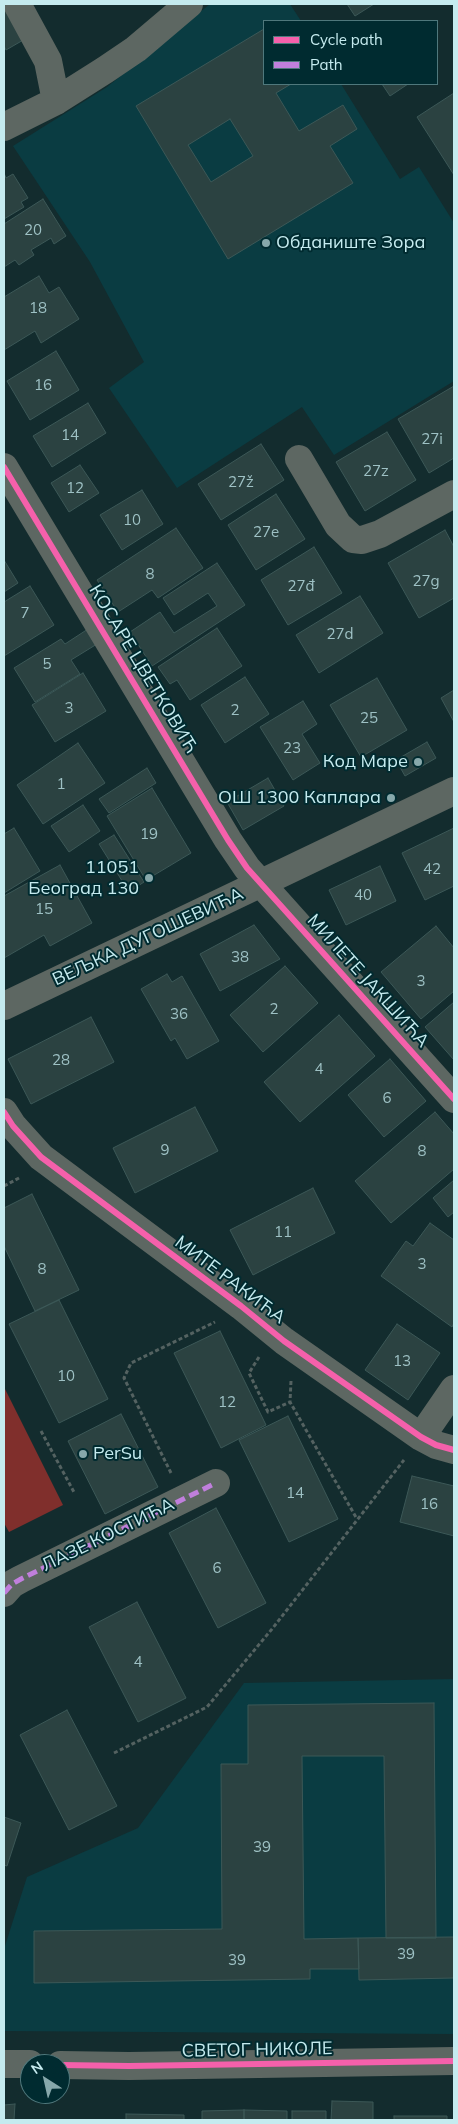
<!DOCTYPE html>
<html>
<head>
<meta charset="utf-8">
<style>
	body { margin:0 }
	#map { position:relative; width:458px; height:2124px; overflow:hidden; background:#132c2e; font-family:Mulish,sans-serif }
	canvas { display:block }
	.frame { position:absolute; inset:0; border:5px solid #c5ebef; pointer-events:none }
	.legend { position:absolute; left:263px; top:20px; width:175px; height:65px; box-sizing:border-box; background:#002b30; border:1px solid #4f787c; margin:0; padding:6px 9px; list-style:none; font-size:15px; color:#c5ebef }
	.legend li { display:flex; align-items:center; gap:10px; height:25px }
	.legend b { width:25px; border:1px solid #4f787c }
	.north { position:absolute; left:20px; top:2054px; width:50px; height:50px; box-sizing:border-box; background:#002b30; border:1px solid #4f787c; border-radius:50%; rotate:325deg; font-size:14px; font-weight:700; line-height:20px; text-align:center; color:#c5ebef }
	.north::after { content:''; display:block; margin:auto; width:18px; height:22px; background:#87a8ab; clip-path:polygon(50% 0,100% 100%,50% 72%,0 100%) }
</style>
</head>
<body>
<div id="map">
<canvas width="458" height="2124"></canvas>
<div class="frame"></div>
<ul class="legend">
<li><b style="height:6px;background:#f560ab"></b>Cycle path</li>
<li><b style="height:6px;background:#c07fdc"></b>Path</li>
</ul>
<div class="north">N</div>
</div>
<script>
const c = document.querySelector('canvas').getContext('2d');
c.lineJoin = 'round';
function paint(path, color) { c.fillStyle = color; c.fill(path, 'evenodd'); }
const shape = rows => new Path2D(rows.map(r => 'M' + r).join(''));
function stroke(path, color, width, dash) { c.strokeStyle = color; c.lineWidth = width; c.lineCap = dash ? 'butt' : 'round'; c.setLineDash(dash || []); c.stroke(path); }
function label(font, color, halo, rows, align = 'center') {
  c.font = font + ' Mulish,sans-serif'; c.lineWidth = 4; c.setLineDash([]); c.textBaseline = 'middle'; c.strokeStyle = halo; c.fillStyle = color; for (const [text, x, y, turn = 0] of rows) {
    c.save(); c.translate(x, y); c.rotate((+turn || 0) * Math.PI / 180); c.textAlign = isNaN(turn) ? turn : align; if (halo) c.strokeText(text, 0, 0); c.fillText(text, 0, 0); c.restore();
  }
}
const built = shape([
	[210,4,290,4,301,21,264,21,264,84,341,84,400,179,419,167,454,223,454,381,334,455,302,407,177,488,109,388,144,362,90,262,13,146,107,87],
	[454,1679,454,2034,4,2031,4,1949,27,1877,138,1828,244,1683]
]);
const green = shape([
	[4,1387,63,1505,9,1532,4,1523]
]);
const building = shape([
	[4,4,25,39,6,50,4,46,4,4],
	[347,4,374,4,355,16,347,4],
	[264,29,264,84,291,84,276,93,299,131,343,105,357,129,330,146,353,183,228,259,136,106,264,29],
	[230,119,253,156,211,182,188,145,230,119],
	[382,84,408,84,390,96,382,84],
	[454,93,454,175,417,117,454,93],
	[4,173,6,178,13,174,28,198,21,202,24,207,4,219,4,173],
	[43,199,66,236,54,244,51,238,31,250,34,255,19,265,15,260,4,267,4,224,43,199],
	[39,276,49,293,59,287,79,319,41,343,35,331,4,350,4,297,39,276],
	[56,351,79,390,30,420,7,381,56,351],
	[454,386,454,458,429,473,398,419,454,386],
	[88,403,106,433,52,467,33,436,88,403],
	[387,432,416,480,365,511,336,462,387,432],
	[261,444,284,480,221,520,198,484,261,444],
	[80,465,99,493,69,512,51,483,80,465],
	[142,490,163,524,122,550,100,515,142,490],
	[276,494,305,539,256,570,228,525,276,494],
	[176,528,203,568,158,598,152,590,118,612,97,580,176,528],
	[445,530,454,547,454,598,419,618,388,563,445,530],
	[314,547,342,593,288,625,261,580,314,547],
	[4,560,18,583,4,592,4,560],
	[217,563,245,605,152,666,130,632,160,612,174,633,217,606,208,593,174,615,163,598,217,563],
	[30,586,54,625,4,656,4,602,30,586],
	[360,596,383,633,319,673,296,635,360,596],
	[217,628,242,666,190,700,177,680,170,684,158,667,217,628],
	[88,629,97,644,71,660,80,674,35,702,14,668,61,639,65,644,88,629],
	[83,673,106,711,55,742,32,705,83,673],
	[245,677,269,714,225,743,201,705,245,677],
	[377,678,407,730,361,757,330,705,377,678],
	[454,690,454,722,441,698,454,690],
	[303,701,317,724,302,734,320,763,293,780,260,727,303,701],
	[427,742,436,758,405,776,396,760,427,742],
	[78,743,105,783,43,824,17,785,78,743],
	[147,768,156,783,109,813,99,799,147,768],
	[268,778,284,806,243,830,227,802,268,778],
	[152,788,191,853,146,880,107,816,152,788],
	[83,805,100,831,69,852,51,826,83,805],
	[14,828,40,871,4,893,4,834,14,828],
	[454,828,454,886,425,900,402,853,454,828],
	[114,835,144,882,129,892,99,844,114,835],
	[60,865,92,923,50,946,44,935,4,958,4,896,60,865],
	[380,866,396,901,346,925,329,890,380,866],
	[254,925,280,959,220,991,200,954,254,925],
	[436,926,454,948,454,991,421,1019,381,972,436,926],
	[285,966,318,1003,263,1052,230,1015,285,966],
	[167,974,172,982,182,976,219,1041,187,1059,175,1038,171,1041,141,989,167,974],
	[454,1002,454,1060,425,1027,454,1002],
	[339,1015,375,1056,300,1122,264,1082,339,1015],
	[91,1017,114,1062,31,1104,8,1059,91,1017],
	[390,1059,426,1101,384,1137,348,1095,390,1059],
	[195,1107,218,1151,135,1193,113,1148,195,1107],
	[435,1112,454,1134,454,1169,391,1223,355,1181,435,1112],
	[454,1180,454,1212,448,1217,433,1198,454,1180],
	[313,1188,335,1233,253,1275,230,1230,313,1188],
	[32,1194,79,1290,35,1311,4,1246,4,1208,32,1194],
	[430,1223,454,1240,454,1323,452,1327,381,1276,406,1241,413,1246,430,1223],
	[59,1300,108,1399,59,1423,9,1324,59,1300],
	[397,1324,440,1353,408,1400,365,1370,397,1324],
	[220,1331,266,1425,221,1448,174,1353,220,1331],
	[121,1414,158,1487,105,1514,68,1441,121,1414],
	[288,1416,338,1519,289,1542,239,1440,288,1416],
	[412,1476,454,1486,454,1536,400,1522,412,1476],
	[216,1508,266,1603,218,1628,169,1533,216,1508],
	[137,1602,186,1698,138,1722,89,1627,137,1602],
	[434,1703,436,1938,386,1938,384,1756,302,1756,304,1939,358,1938,359,1969,310,1969,310,1979,34,1983,34,1931,222,1929,221,1764,248,1764,248,1705,434,1703],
	[67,1710,117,1806,69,1830,20,1735,67,1710],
	[4,1817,21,1823,7,1866,4,1865,4,1817],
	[454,1937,454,1978,359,1980,358,1938,454,1937],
	[332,2101,373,2102,373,2120,331,2120,332,2101],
	[15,2104,14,2120,4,2120,4,2105,15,2104],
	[244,2110,287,2111,287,2120,244,2120,244,2110],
	[244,2110,244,2120,202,2120,202,2111,244,2110],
	[292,2111,326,2111,326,2120,292,2120,292,2111],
	[126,2114,184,2115,184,2120,126,2120,126,2114],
	[394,2116,447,2116,447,2120,394,2120,394,2116]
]);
const path = shape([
	[4,1186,21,1177],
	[259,1357,249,1373,268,1412,290,1402],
	[291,1381,290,1402,357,1519],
	[41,1431,75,1494],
	[171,1473,124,1378,131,1363,215,1322],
	[114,1753,207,1707,272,1629,404,1460]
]);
const minor = shape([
	[17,4,48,61,56,101],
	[4,127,56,101,105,70,136,49,189,4],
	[299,459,338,525,353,539,362,540,380,534,454,494],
	[4,467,228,840,247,868,454,1099],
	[4,1006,454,791],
	[4,1112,13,1126,41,1157,241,1306,284,1341,421,1437,436,1445,454,1450],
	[421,1437,454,1389],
	[4,1593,12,1584,21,1579,216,1483],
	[4,2064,30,2064],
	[60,2065,129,2066,454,2061]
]);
const quiet = shape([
	[4,1593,12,1584,21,1579,216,1483]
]);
const cycleway = shape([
	[4,467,228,840,247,868,454,1099],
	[4,1112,13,1126,41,1157,241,1306,284,1341,421,1437,436,1445,454,1450],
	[60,2065,129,2066,454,2061]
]);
const markers = [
	[266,243,5,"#87a8ab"],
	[418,762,5,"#87a8ab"],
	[391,798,5,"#87a8ab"],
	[149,878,5,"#87a8ab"],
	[83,1454,5,"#87a8ab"]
];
const numberNames = [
	["20",33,230],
	["18",38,308],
	["16",43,385],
	["14",70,435],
	["27i",432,439],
	["27z",376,471],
	["27ž",241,482],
	["12",75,488],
	["10",132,520],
	["27e",266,532],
	["8",150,574],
	["27g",426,581],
	["27đ",301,586],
	["7",25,613],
	["27d",340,634],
	["5",47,664],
	["3",69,708],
	["2",235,710],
	["25",369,718],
	["23",292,748],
	["1",61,784],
	["19",149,834],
	["42",432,869],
	["40",363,895],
	["15",44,909],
	["38",240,957],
	["3",421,981],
	["2",274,1009],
	["36",179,1014],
	["28",61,1060],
	["4",319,1069],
	["6",387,1098],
	["9",165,1150],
	["8",422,1151],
	["11",283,1232],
	["3",422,1264],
	["8",42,1269],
	["13",402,1361],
	["10",66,1376],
	["12",227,1402],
	["14",295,1493],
	["16",429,1504],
	["6",217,1568],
	["4",138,1662],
	["39",262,1847],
	["39",406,1954],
	["39",237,1960]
];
const poiNames = [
	["Обданиште Зора",276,243,"left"],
	["Код Маре",408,762],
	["ОШ 1300 Каплара",381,798],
	["11051",139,868],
	["Београд 130",139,889],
	["PerSu",93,1454,"left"]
];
const streetNames = [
	["КОСАРЕ ЦВЕТКОВИЋ",143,669,59],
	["ВЕЉКА ДУГОШЕВИЋА",148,937,-25],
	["МИЛЕТЕ ЈАКШИЋА",368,981,48],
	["МИТЕ РАКИЋА",230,1280,37],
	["ЛАЗЕ КОСТИЋА",108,1535,-26],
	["СВЕТОГ НИКОЛЕ",257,2050,-1]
];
paint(built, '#0a3c42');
paint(green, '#802f2c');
paint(building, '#2b4241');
stroke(building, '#3c5857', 1);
stroke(path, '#546261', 3, [4, 2.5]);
stroke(minor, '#5d6762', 28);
stroke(quiet, '#c07fdc', 5, [10, 5]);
stroke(cycleway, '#f560ab', 6);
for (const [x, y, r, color] of markers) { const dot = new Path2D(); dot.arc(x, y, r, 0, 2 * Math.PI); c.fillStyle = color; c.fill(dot); stroke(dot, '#002b30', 2); }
label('15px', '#9ec1c4', null, numberNames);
label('18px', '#c5ebef', '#002b30', poiNames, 'right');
label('18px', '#c5ebef', '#002b30', streetNames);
</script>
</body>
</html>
